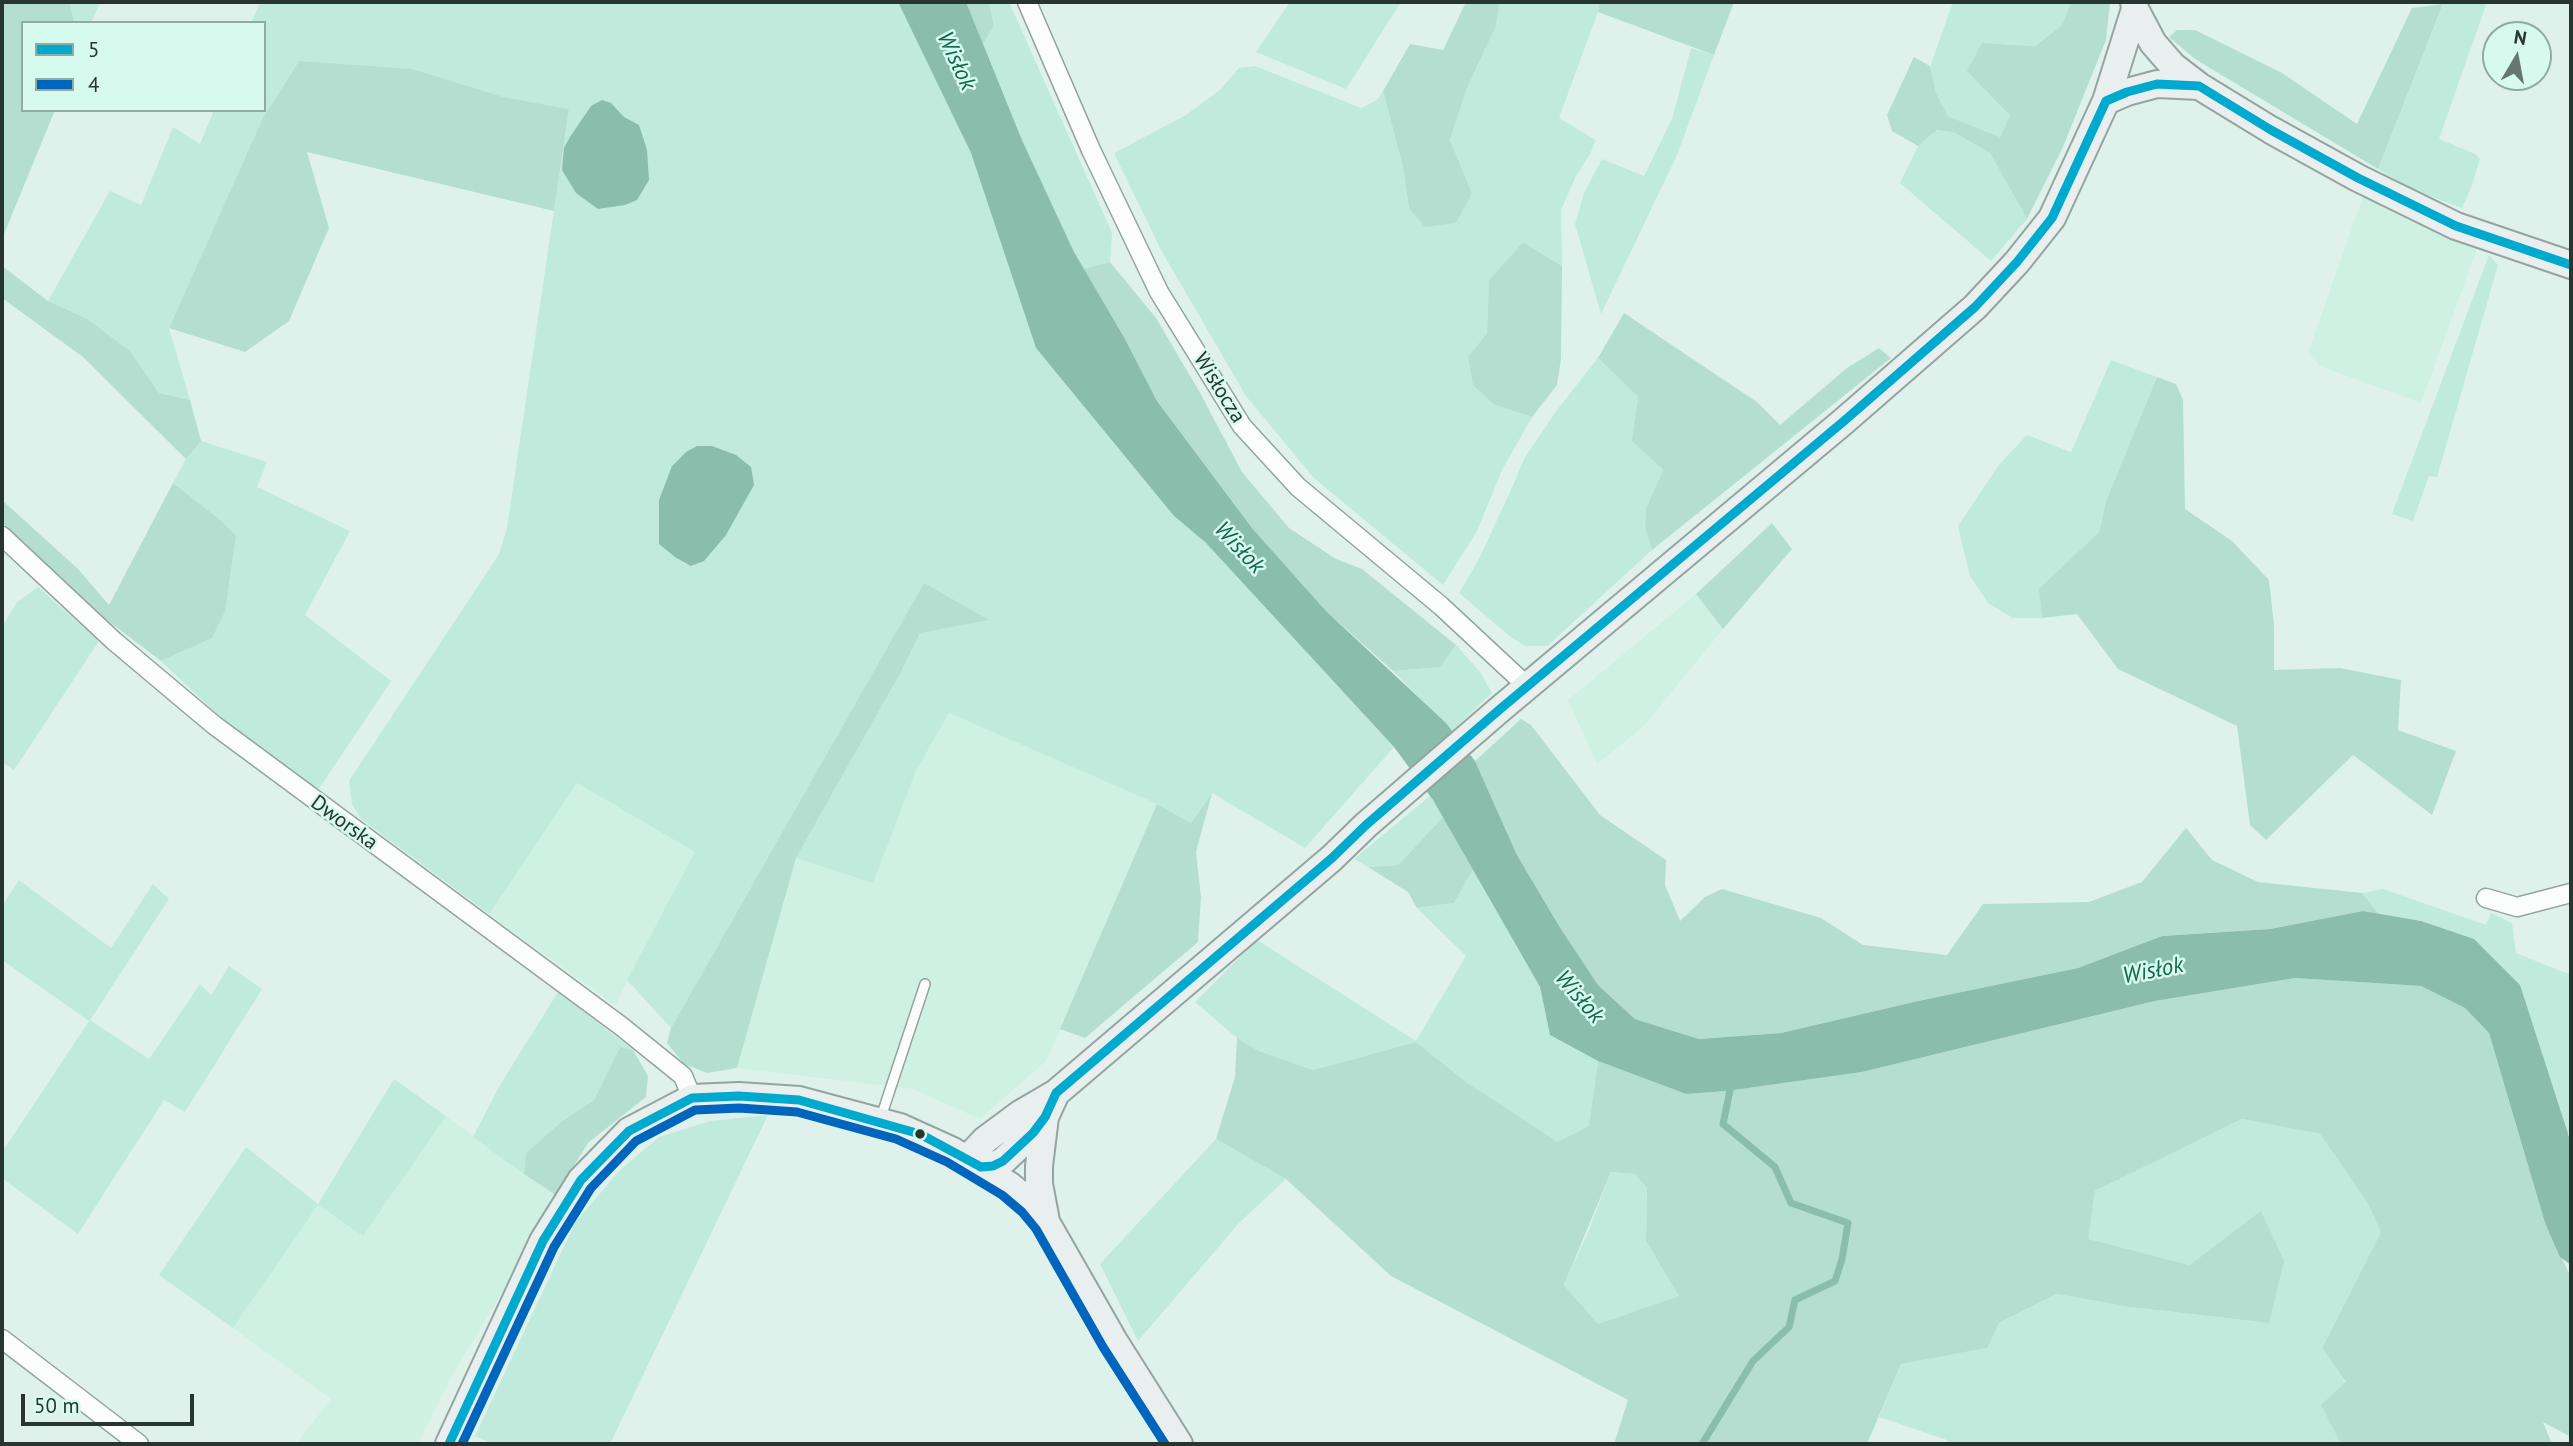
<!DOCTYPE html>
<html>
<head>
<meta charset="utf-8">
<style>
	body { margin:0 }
	#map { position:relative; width:2573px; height:1446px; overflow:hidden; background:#def2eb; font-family:"PT Sans",sans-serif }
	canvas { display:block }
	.frame { position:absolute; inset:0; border:4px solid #27342f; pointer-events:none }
	.legend { position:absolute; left:21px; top:21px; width:245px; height:91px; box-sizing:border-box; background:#d6faed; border:2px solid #90aba1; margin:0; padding:9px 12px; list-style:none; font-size:21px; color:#27342f }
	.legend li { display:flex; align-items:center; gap:14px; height:35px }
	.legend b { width:35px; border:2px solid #90aba1 }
	.north { position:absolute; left:2482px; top:21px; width:70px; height:70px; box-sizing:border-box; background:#d6faed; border:2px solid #90aba1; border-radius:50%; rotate:10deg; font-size:19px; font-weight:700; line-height:28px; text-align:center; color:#27342f }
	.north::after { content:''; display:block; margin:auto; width:24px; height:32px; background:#677671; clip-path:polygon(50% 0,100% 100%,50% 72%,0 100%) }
	.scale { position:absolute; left:21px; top:1394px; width:173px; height:32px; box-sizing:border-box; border:4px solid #27342f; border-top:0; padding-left:9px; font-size:21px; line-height:24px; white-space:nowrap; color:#27342f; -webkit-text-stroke:5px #d6faed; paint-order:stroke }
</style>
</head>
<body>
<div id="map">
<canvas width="2573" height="1446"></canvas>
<div class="frame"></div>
<ul class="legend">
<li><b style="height:9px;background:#00a9ce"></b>5</li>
<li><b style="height:9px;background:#0065bd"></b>4</li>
</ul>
<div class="north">N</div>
<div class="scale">50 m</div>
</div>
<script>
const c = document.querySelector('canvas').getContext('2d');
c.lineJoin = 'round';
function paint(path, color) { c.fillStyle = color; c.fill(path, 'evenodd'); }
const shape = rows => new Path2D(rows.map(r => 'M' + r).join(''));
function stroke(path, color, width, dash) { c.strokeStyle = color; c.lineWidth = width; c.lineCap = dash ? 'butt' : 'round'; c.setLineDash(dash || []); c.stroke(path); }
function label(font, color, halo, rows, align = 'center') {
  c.font = font + ' "PT Sans",sans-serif'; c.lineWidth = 5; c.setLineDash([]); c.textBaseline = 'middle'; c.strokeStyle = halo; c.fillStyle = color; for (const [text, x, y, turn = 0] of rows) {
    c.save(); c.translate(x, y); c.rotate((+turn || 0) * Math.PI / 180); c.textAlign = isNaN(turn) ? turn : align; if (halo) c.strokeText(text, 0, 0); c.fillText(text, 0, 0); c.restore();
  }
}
const built = shape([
	[2363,196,2478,246,2421,403,2320,366,2308,353],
	[1696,594,1723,629,1643,727,1597,764,1568,700],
	[949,713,1157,804,1047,1060,980,1119,913,1089,737,1068,796,858,873,882,916,771],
	[577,783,696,852,627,980,616,1006,489,914],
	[446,1116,556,1195,527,1251,453,1374,418,1444,296,1444,331,1399,233,1328,318,1205,363,1236]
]);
const green = shape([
	[70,2,100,2,91,23,74,23],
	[260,2,898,2,971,153,1036,348,1174,516,1206,543,1394,747,1305,848,1212,793,1191,823,1157,804,949,713,916,771,873,883,796,858,901,672,920,633,924,584,671,1028,627,980,695,852,577,783,489,914,361,819,352,804,349,781,499,554,507,528,569,109,299,61,263,119,169,328,190,400,159,393,131,352,48,301,110,191,141,205,173,127,200,144,214,110,264,110,264,23,251,23],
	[989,2,1009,2,1112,233,1110,262,1083,269,1074,252,1022,140,983,44,994,26],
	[1290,2,1401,2,1346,89,1256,52],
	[1500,2,1599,2,1598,12,1559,118,1596,140,1590,154,1576,176,1561,210,1562,266,1523,242,1489,280,1487,333,1468,357,1495,405,1532,417,1502,470,1477,531,1443,585,1314,478,1246,396,1161,250,1114,153,1186,115,1220,90,1239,68,1255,66,1361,108,1377,100,1383,91,1403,167,1409,208,1472,193,1450,140,1467,88,1496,26],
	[1953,2,2071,2,2062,25,2035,46,2003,44,1968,71,2010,117,2000,137,1948,116,1936,93,1930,67],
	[2444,2,2487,2,2439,139,2475,154,2480,159,2471,188,2462,208,2411,189,2378,169],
	[1691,48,1714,55,1677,155,1601,314,1575,224,1584,193,1602,159,1644,176,1672,119],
	[1937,130,1955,133,1990,153,2027,219,1991,261,1900,183,1918,146],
	[2489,255,2498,265,2437,477,2429,476,2413,521,2392,514],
	[1598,358,1638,397,1633,441,1663,470,1646,508,1645,528,1652,550,1547,646,1526,646,1512,638,1459,593,1480,557,1515,481,1524,459,1557,410],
	[2111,360,2157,377,2106,501,2099,532,2040,589,2042,618,2013,618,1988,603,1970,576,1958,526,1998,466,2027,435,2071,452],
	[201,441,267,462,257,487,350,531,305,615,391,681,318,790,234,730,161,661,211,638,236,535,217,517,173,483,186,459],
	[38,587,99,641,14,770,2,762,2,627,17,602],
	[1456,645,1480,672,1492,693,1452,731,1393,671,1440,667],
	[1430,796,1443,817,1398,865,1368,867,1354,859],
	[1473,870,1540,987,1550,1035,1598,1061,1589,1127,1558,1143,1466,1082,1416,1042,1313,1070,1259,1051,1237,1038,1195,1002,1257,940,1416,1041,1466,956,1417,908,1454,903],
	[19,880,111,948,153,884,169,899,90,1020,149,1059,200,984,211,995,229,966,262,989,185,1112,164,1100,78,1234,2,1178,2,1152,89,1021,2,960,2,906],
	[2383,889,2486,925,2491,913,2512,923,2516,953,2571,975,2571,1134,2568,1133,2421,921,2379,914,2362,893],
	[558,992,633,1050,620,1047,594,1100,561,1122,526,1153,524,1174,473,1137,500,1085],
	[394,1079,446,1116,363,1236,318,1205,233,1328,159,1275,246,1147,318,1204],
	[768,1115,610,1444,493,1444,475,1436,575,1223,619,1171,659,1137,710,1121],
	[2242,1119,2320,1134,2367,1202,2381,1232,2322,1348,2346,1383,2322,1405,2341,1444,1947,1444,1947,1440,1879,1417,1901,1364,1986,1348,1999,1323,2057,1294,2130,1307,2268,1323,2190,1265,2087,1239,2095,1191],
	[1216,1139,1286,1179,1239,1223,1138,1341,1100,1264],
	[1611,1172,1635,1174,1647,1188,1646,1241,1680,1296,1598,1324,1564,1285,1589,1230]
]);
const forest = shape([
	[2,2,70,2,74,23,23,23,23,110,55,110,2,239],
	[966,2,989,2,994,26,983,44],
	[1466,2,1500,2,1496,26,1467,88,1450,140,1472,193,1456,223,1425,227,1409,208,1403,167,1383,91,1410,44,1443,50],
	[1599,2,1734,2,1714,55,1598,12],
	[2071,2,2110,2,2106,40,2063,147,2027,219,1990,153,1955,133,1937,130,1918,146,1892,131,1887,115,1914,57,1930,66,1936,93,1948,116,2000,137,2010,116,1967,71,1982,43,2035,46,2062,25],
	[2443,4,2378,169,2195,59,2169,37,2177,30,2195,30,2282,73,2357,124,2412,8],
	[299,61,412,69,503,97,569,109,554,211,307,152,329,228,289,321,245,352,169,328,263,118],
	[1523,242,1562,266,1561,359,1557,385,1532,417,1495,405,1473,385,1468,357,1487,333,1489,280],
	[1110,262,1156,318,1199,391,1242,472,1289,528,1336,559,1362,569,1456,645,1440,667,1393,671,1326,611,1252,528,1157,401,1125,339,1083,269],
	[2,266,48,301,87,319,131,352,159,393,190,400,201,441,186,459,83,357,2,298],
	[1624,313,1757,402,1780,425,1847,368,1879,348,1891,358,1652,550,1645,528,1646,508,1663,470,1632,441,1638,397,1598,358],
	[2157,377,2176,384,2183,400,2185,509,2232,541,2269,580,2274,625,2274,670,2340,668,2401,680,2398,730,2456,751,2432,815,2353,755,2266,840,2250,825,2237,726,2118,669,2077,614,2042,618,2039,589,2099,532,2106,501],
	[173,483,217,517,236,535,225,611,212,638,161,661,103,617,2,523,2,500,78,569,109,605],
	[1772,523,1792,549,1723,629,1696,594],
	[924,583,989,620,920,633,901,672,796,858,737,1068,707,1073,684,1064,667,1043,671,1028],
	[1521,719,1531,725,1600,815,1666,860,1665,885,1680,921,1705,897,1722,889,1821,918,1863,945,1947,955,1983,904,2089,902,2142,882,2186,828,2212,860,2258,882,2362,893,2379,914,2363,911,2270,929,2162,936,2078,968,1918,1001,1781,1033,1699,1039,1635,1019,1598,985,1559,926,1517,855,1475,761],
	[1212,793,1196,852,1201,897,1198,942,1085,1038,1060,1029,1157,804,1191,823],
	[1443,817,1473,870,1454,903,1417,908,1408,892,1368,867,1398,865],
	[2295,978,2421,986,2465,1008,2489,1033,2545,1223,2571,1277,2571,1437,2543,1422,2552,1444,2341,1444,2321,1405,2346,1382,2322,1348,2381,1232,2367,1202,2320,1134,2242,1119,2095,1191,2088,1239,2190,1265,2261,1211,2284,1261,2269,1323,2130,1307,2057,1294,1999,1323,1987,1348,1901,1364,1867,1444,1614,1444,1628,1400,1391,1276,1286,1179,1216,1139,1235,1077,1237,1038,1259,1051,1313,1070,1416,1042,1466,1082,1558,1142,1589,1126,1598,1061,1686,1094,1727,1091,1862,1072,2155,1001],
	[1611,1172,1635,1174,1647,1188,1646,1241,1679,1296,1598,1324,1564,1285],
	[620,1047,633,1050,648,1076,646,1097,588,1143,556,1195,524,1174,526,1153,561,1122,594,1100]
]);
const water = shape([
	[898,2,966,2,1022,140,1074,252,1125,339,1157,401,1252,528,1326,611,1446,723,1475,761,1517,855,1559,926,1598,985,1635,1019,1699,1039,1781,1033,1918,1001,2078,968,2162,936,2270,929,2363,911,2421,921,2474,939,2520,985,2571,1143,2571,1265,2560,1257,2545,1223,2489,1033,2465,1008,2421,986,2295,978,2155,1001,1862,1072,1727,1091,1686,1094,1598,1061,1550,1035,1540,987,1433,800,1394,747,1206,543,1174,516,1036,348,971,153],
	[602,100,611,103,624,117,639,125,647,150,649,180,637,200,625,205,598,209,576,193,562,170,564,148,570,137,591,106],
	[697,446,712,446,736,455,751,467,754,485,726,535,704,561,691,566,675,557,659,544,659,500,672,466,686,452]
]);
const stream = shape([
	[1702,1444,1753,1361,1789,1327,1795,1300,1835,1281,1842,1259,1848,1223,1791,1203,1775,1167,1723,1124,1732,1081]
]);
const lane = shape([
	[880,1120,925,984]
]);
const street = shape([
	[1027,2,1091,150,1159,292,1242,426,1298,487,1441,606,1528,687],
	[2,536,114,641,214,725,621,1026,683,1076,692,1098],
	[2486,898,2517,907,2571,893],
	[2,1339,139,1444]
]);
const secondary = shape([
	[2135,9,2153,43,2173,66,2199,86,2271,130,2358,178,2456,226,2571,265],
	[2106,101,2127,92,2157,84,2199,86],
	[967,1159,985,1140,1020,1114,1056,1093,1332,858,1366,825,1499,710,1844,421,1975,307,2017,262,2052,218,2106,101,2135,9,2134,2],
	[981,1167,993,1166,1003,1161,1033,1133,1045,1117],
	[1046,1221,1039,1184,1039,1166,1045,1117,1056,1093],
	[449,1444,543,1241,581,1180,629,1131,692,1098,739,1096,799,1100,900,1127,953,1151,1009,1185,1031,1203,1046,1222,1114,1341,1179,1444]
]);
const bus1 = shape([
	[2106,101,2127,92,2157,84,2199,86,2271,130,2358,178,2456,226,2571,265],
	[449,1444,543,1241,581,1180,629,1131,692,1098,739,1096,799,1100,920,1134,981,1167,993,1166,1003,1161,1033,1133,1045,1117,1056,1093,1332,858,1366,825,1499,710,1844,421,1975,307,2017,262,2052,218,2106,101]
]);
const bus2 = shape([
	[462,1444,554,1247,591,1188,636,1141,695,1110,739,1108,797,1112,896,1139,947,1162,1002,1195,1022,1212,1036,1229,1103,1347,1165,1444]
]);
const markers = [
	[920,1134,6,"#27342f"]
];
const streetNames = [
	["Wisłocza",1219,388,58],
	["Dworska",344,823,36]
];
const waterNames = [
	["Wisłok",956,61,65],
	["Wisłok",1239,548,47],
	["Wisłok",2153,971,-11],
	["Wisłok",1579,997,49]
];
paint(built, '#cff1e4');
paint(green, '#c0eadc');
paint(forest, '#b4dfd0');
paint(water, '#8bbdac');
stroke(stream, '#8bbdac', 7);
stroke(lane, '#94a49f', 12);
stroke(street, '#94a49f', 21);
stroke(secondary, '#94a49f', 30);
stroke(lane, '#fafdfc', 9);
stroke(street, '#fafdfc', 18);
stroke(secondary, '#e8efee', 26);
stroke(bus1, '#00a9ce', 9);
stroke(bus2, '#0065bd', 9);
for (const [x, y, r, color] of markers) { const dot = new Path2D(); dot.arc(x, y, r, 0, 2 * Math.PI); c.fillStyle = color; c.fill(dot); stroke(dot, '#d6faed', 2.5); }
label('21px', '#27342f', '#d6faed', streetNames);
label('italic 23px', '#166550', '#d6faed', waterNames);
</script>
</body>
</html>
